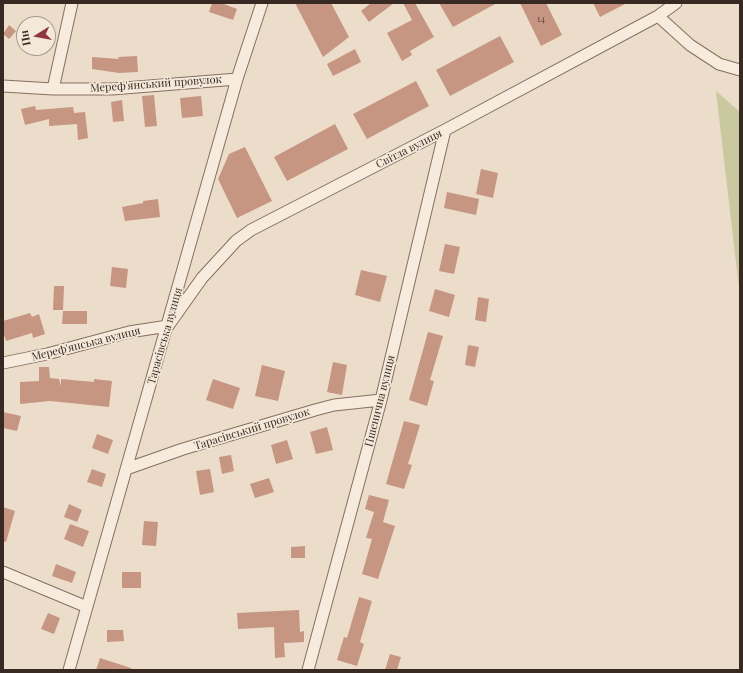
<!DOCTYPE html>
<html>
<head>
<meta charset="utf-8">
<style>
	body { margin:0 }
	#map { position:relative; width:743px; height:673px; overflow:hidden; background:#ebddca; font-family:"Playfair Display",serif }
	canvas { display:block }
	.frame { position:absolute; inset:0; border:4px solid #382a22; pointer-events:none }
	.north { position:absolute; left:16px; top:16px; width:40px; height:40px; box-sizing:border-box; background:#f3e8d9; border:1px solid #a89c90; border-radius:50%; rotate:259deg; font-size:11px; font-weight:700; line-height:16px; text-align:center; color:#382a22 }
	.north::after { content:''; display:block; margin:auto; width:14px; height:18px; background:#903541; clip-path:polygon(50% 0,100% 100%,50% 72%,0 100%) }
</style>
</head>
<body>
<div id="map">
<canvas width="743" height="673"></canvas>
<div class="frame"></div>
<div class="north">Пн</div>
</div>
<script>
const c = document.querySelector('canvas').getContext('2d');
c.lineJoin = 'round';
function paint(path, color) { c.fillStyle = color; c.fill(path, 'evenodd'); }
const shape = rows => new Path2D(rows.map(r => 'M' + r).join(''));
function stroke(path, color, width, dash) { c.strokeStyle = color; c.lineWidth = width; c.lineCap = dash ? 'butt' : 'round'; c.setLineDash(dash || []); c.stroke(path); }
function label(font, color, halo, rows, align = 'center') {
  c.font = font + ' "Playfair Display",serif'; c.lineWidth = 3.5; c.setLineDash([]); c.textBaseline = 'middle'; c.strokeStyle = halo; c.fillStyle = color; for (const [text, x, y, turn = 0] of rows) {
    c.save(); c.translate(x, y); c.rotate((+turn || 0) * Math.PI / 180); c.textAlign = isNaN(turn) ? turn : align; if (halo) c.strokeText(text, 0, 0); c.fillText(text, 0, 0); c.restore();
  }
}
const green = shape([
	[716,91,740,112,740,297]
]);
const building = shape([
	[212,3,221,3,237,9,233,20,209,12],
	[295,3,331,3,349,37,323,57],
	[371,3,394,3,369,22,361,11],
	[403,3,415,3,434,37,410,51,412,55,402,61,387,33,412,20],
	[439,3,497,3,453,27],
	[520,3,546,3,562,35,541,46],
	[593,3,627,3,600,17],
	[9,25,16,31,9,39,3,34],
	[500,36,514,62,450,96,436,70],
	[355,49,361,62,333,76,327,64],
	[137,56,138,72,119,73,92,69,92,57,119,59,118,57],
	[416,81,429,106,367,139,353,114],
	[154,95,157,126,145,127,142,96],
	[201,96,203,116,182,118,180,98],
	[122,100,124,121,113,122,111,102],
	[35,106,36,110,73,107,74,113,85,112,88,138,78,140,77,124,49,126,49,119,25,125,21,109],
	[335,124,348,149,287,181,274,157],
	[245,147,272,201,237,218,218,179,229,154],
	[481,169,498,173,493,198,476,194],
	[447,192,479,199,476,215,444,208],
	[158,199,160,217,125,221,122,207,143,203,143,201],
	[445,244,460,247,454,274,439,271],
	[112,267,128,269,126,288,110,286],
	[361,270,387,276,380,302,355,295],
	[54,286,64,286,63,310,53,310],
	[435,289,455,295,449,317,429,311],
	[478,297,489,299,486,322,475,320],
	[63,311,87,311,87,324,62,324],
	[30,313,32,317,39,314,45,334,33,338,32,333,6,341,3,331,3,321],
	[428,332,443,336,430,380,434,381,427,406,409,400],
	[468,345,479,347,475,367,465,365],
	[333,362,347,365,342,395,327,392],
	[262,365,285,371,278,401,255,396],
	[39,367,49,367,50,378,59,379,61,386,61,379,94,382,94,379,112,381,109,407,50,401,20,404,20,382,39,381],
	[213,379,240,388,233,409,206,400],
	[3,412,21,416,17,431,3,428],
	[404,421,420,425,408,464,412,465,404,489,386,484],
	[327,427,333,450,316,454,310,432],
	[97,434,113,440,108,454,92,448],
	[287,440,293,459,276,464,271,445],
	[231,455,234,471,222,474,219,457],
	[92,469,106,474,102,487,87,482],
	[210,469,214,492,200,495,196,471],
	[269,478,274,492,255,498,250,484],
	[369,495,389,500,383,522,395,526,378,579,362,574,372,539,366,538,374,512,365,509],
	[69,504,82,510,77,522,64,517],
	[3,507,15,511,6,542,3,541],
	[144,521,158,522,156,546,142,545],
	[70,524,89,531,83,547,64,539],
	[305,546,305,558,291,558,291,547],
	[56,564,76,572,72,583,52,576],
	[122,572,141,572,141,588,122,588],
	[359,597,372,601,360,642,364,644,357,666,337,660,344,637,347,638],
	[299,610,300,632,304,631,304,642,284,643,285,657,275,658,274,627,238,629,237,613],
	[48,613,60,618,54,634,41,629],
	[107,630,123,630,124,641,107,642],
	[390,654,401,657,397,670,385,670],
	[100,658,131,668,131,670,96,670]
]);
const minor = shape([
	[658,16,690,45,719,64,740,70],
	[3,86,53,89,112,89,237,79],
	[53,89,72,3],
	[3,363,47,354,129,332,168,326,202,278,236,241,251,230,445,130,658,16,676,3],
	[126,469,183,449,315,410,334,405,381,400],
	[3,572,87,607],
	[69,670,237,79,262,3],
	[308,670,381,400,445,130]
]);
const numberNames = [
	["14",541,19]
];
const streetNames = [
	["Мереф'янський провулок",156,84,-4],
	["Світла вулиця",409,149,-27],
	["Тарасівська вулиця",165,336,-74],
	["Мереф'янська вулиця",86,344,-14],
	["Пшенична вулиця",380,401,-76],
	["Тарасівський провулок",252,429,-17]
];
paint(green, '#c9c89e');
paint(building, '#c69683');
stroke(minor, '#866f60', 13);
stroke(minor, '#f6ebdc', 11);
label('9px', '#5c453a', null, numberNames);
label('11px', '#382a22', '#f3e8d9', streetNames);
</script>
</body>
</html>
